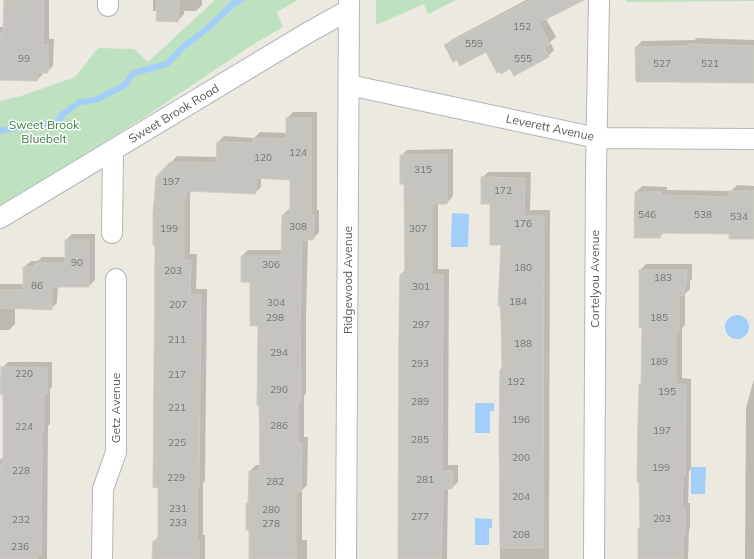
<!DOCTYPE html>
<html>
<head>
<meta charset="utf-8">
<style>
	body { margin:0 }
	canvas { display:block; background:#ebe9e0 }
</style>
</head>
<body>
<canvas width="754" height="559"></canvas>
<script>
const c = document.querySelector('canvas').getContext('2d');
c.lineJoin = 'round';
function paint(path, color) { c.fillStyle = color; c.fill(path, 'evenodd'); }
const shape = rows => new Path2D(rows.map(r => 'M' + r).join(''));
function stroke(path, color, width, dash) { c.strokeStyle = color; c.lineWidth = width; c.lineCap = dash ? 'butt' : 'round'; c.setLineDash(dash || []); c.stroke(path); }
function label(font, color, halo, rows, align = 'center') {
  c.font = font + ' Mulish,sans-serif'; c.lineWidth = 3; c.setLineDash([]); c.textBaseline = 'middle'; c.strokeStyle = halo; c.fillStyle = color; for (const [text, x, y, turn = 0] of rows) {
    c.save(); c.translate(x, y); c.rotate((+turn || 0) * Math.PI / 180); c.textAlign = isNaN(turn) ? turn : align; if (halo) c.strokeText(text, 0, 0); c.fillText(text, 0, 0); c.restore();
  }
}
const green = shape([
	[215,0,298,0,277,12,283,27,252,45,152,112,0,209,0,101,21,96,75,77,98,48,134,49,148,62],
	[376,0,456,0,428,14,424,4,376,25],
	[627,0,754,0,754,1,627,2]
]);
const water = shape([
	[452,213,469,214,468,247,451,247],
	'725 327a12 12 0 1 1 24 0a12 12 0 1 1-24 0Z',
	[475,403,494,403,494,411,490,411,490,433,475,433],
	[691,467,706,467,705,494,691,494],
	[475,518,492,519,492,528,489,528,489,545,475,545]
]);
const shadow = shape([
	[4,0,49,0,49,39,54,39,53,66,47,72,43,72,43,74,37,80,0,79,0,27,4,27],
	[153,0,202,0,202,5,196,11,184,11,184,14,178,21,158,11,153,11],
	[526,0,568,0,546,19,556,37,550,42,554,50,548,56,510,68,487,51,457,58,445,46,451,40],
	[696,38,754,40,754,82,636,47,642,41,695,40],
	[293,112,317,112,317,210,319,210,319,232,313,239,308,239,306,319,306,393,304,396,304,437,308,437,307,485,302,490,302,540,307,540,307,559,250,559,250,529,247,503,249,501,250,471,256,465,261,465,259,325,251,281,242,256,248,250,282,250,283,215,289,209,291,209,291,179,261,178,261,187,255,193,192,190,190,194,190,254,197,254,196,289,207,289,205,481,203,483,203,535,205,535,205,559,153,559,154,541,159,536,157,177,177,156,217,157,218,142,224,136,254,138,260,132,287,133,287,118],
	[453,149,453,196,447,203,438,203,438,269,449,269,448,465,458,465,458,482,452,488,448,488,447,559,399,559,401,274,406,269,405,183,401,156,407,150],
	[488,172,531,172,530,210,550,210,549,559,500,559,500,433,502,368,502,244,491,203,482,178],
	[737,185,754,186,754,238,730,233,665,232,659,237,636,192,642,186,667,187,667,190,731,191],
	[72,234,95,234,95,280,89,286,58,286,57,303,51,309,15,308,15,324,9,330,0,330,0,284,24,284,24,267,31,261,38,261,42,257,66,257,66,240],
	[646,264,692,264,692,279,690,281,690,289,685,294,685,325,682,328,682,378,691,379,691,469,689,471,688,503,690,503,690,528,689,530,688,559,638,559,639,529,641,527,640,384,643,381,643,327,640,327,640,270],
	[8,362,52,362,52,387,50,389,50,424,48,426,47,559,0,559,0,460,2,458,4,458,4,393,2,368],
	[754,379,754,559,745,559,746,408]
]);
const stream = shape([
	[0,131,31,125,57,123,63,114,80,102,96,100,125,85,133,73,167,64,182,48,209,27,234,3,241,0]
]);
const building = shape([
	[4,0,44,0,43,45,48,45,48,73,38,73,37,81,0,80,0,32,3,33,4,0],
	[157,0,179,0,178,22,156,21,157,0],
	[530,0,584,0,539,23,550,44,544,48,549,57,514,76,510,69,501,74,500,72,497,73,486,52,460,66,457,60,453,62,444,45,530,0],
	[689,44,754,46,754,83,672,82,636,82,635,47,689,46,689,44],
	[286,118,311,118,311,215,314,215,313,240,302,240,300,326,301,401,298,401,298,443,302,443,301,492,296,492,296,559,249,559,249,530,246,530,246,503,248,503,249,471,260,471,259,405,257,405,258,326,250,326,250,282,241,282,241,256,281,256,282,215,290,215,290,180,256,178,256,194,186,191,186,199,184,199,184,260,191,260,190,295,201,295,199,488,197,488,197,541,199,541,199,559,152,559,153,541,158,541,158,487,153,488,155,245,153,245,153,214,156,177,170,162,216,163,217,142,253,143,253,138,286,139,286,118],
	[400,155,447,155,447,204,432,204,432,275,443,275,442,471,453,471,452,489,443,489,441,559,398,559,399,312,400,274,405,274,404,184,400,184,400,155],
	[481,177,525,178,524,216,544,216,543,548,500,548,499,433,500,370,502,368,501,319,500,306,498,306,501,245,490,245,490,204,481,204,481,177],
	[730,191,754,191,754,239,729,239,729,234,660,233,660,238,634,238,635,192,661,192,661,195,729,197,730,191],
	[65,240,89,240,89,287,52,287,52,310,0,308,0,290,23,290,23,267,35,267,35,263,65,263,65,240],
	[639,270,687,270,686,286,684,286,684,296,679,296,679,332,676,332,676,384,685,384,686,386,685,476,683,476,682,509,685,508,685,535,683,535,683,559,638,559,638,529,640,528,639,482,637,482,638,422,639,384,641,384,642,328,639,328,639,270],
	[1,367,47,368,47,394,44,394,44,431,42,431,41,555,37,555,37,559,0,559,0,464,3,464,3,394,0,394,1,367]
]);
const street = shape([
	[108,0,108,6],
	[349,85,597,138,754,139],
	[0,218,309,32,349,10],
	[112,233,113,151],
	[102,559,103,489,116,452,116,279],
	[346,559,349,0],
	[594,559,596,170,599,0]
]);
const numberNames = [
	["152",522,27],
	["559",474,44],
	["99",24,59],
	["555",523,59],
	["527",662,64],
	["521",710,64],
	["124",298,153],
	["120",263,158],
	["315",423,170],
	["197",171,182],
	["172",503,191],
	["546",647,215],
	["538",703,215],
	["534",739,217],
	["176",523,224],
	["308",298,227],
	["199",169,229],
	["307",418,229],
	["90",77,263],
	["306",271,265],
	["180",523,268],
	["203",173,271],
	["183",663,278],
	["86",37,286],
	["301",421,287],
	["184",518,302],
	["304",276,303],
	["207",178,305],
	["298",275,318],
	["185",659,318],
	["297",421,325],
	["211",177,340],
	["188",523,344],
	["294",279,353],
	["189",659,362],
	["293",420,364],
	["220",24,374],
	["217",177,375],
	["192",516,382],
	["290",279,390],
	["195",667,392],
	["289",420,402],
	["221",177,408],
	["196",521,420],
	["286",279,426],
	["224",24,427],
	["197",662,431],
	["285",420,440],
	["225",177,443],
	["200",521,458],
	["199",661,468],
	["228",21,471],
	["229",176,478],
	["281",425,480],
	["282",275,482],
	["204",521,497],
	["231",178,509],
	["280",271,510],
	["277",420,517],
	["203",662,519],
	["232",21,520],
	["233",178,523],
	["278",271,524],
	["208",521,535],
	["236",20,547]
];
const streetNames = [
	["Sweet Brook Road",174,114,-31],
	["Leverett Avenue",550,128,12],
	["Cortelyou Avenue",595,279,-90],
	["Ridgewood Avenue",348,280,-90],
	["Getz Avenue",116,408,-90]
];
const parkNames = [
	["Sweet Brook",44,125],
	["Bluebelt",44,139]
];
paint(green, '#bee2c0');
paint(water, '#a3cef9');
paint(shadow, '#0003');
stroke(stream, '#a3cef9', 6);
paint(building, '#c6c4be');
stroke(building, '#cfcbbf', 1);
stroke(street, '#b3b6ba', 22);
stroke(street, '#fff', 20);
label('10px', '#747678', null, numberNames);
label('12px', '#595c60', '#fff', streetNames);
label('12px', '#397f41', '#fff', parkNames);
</script>
</body>
</html>
